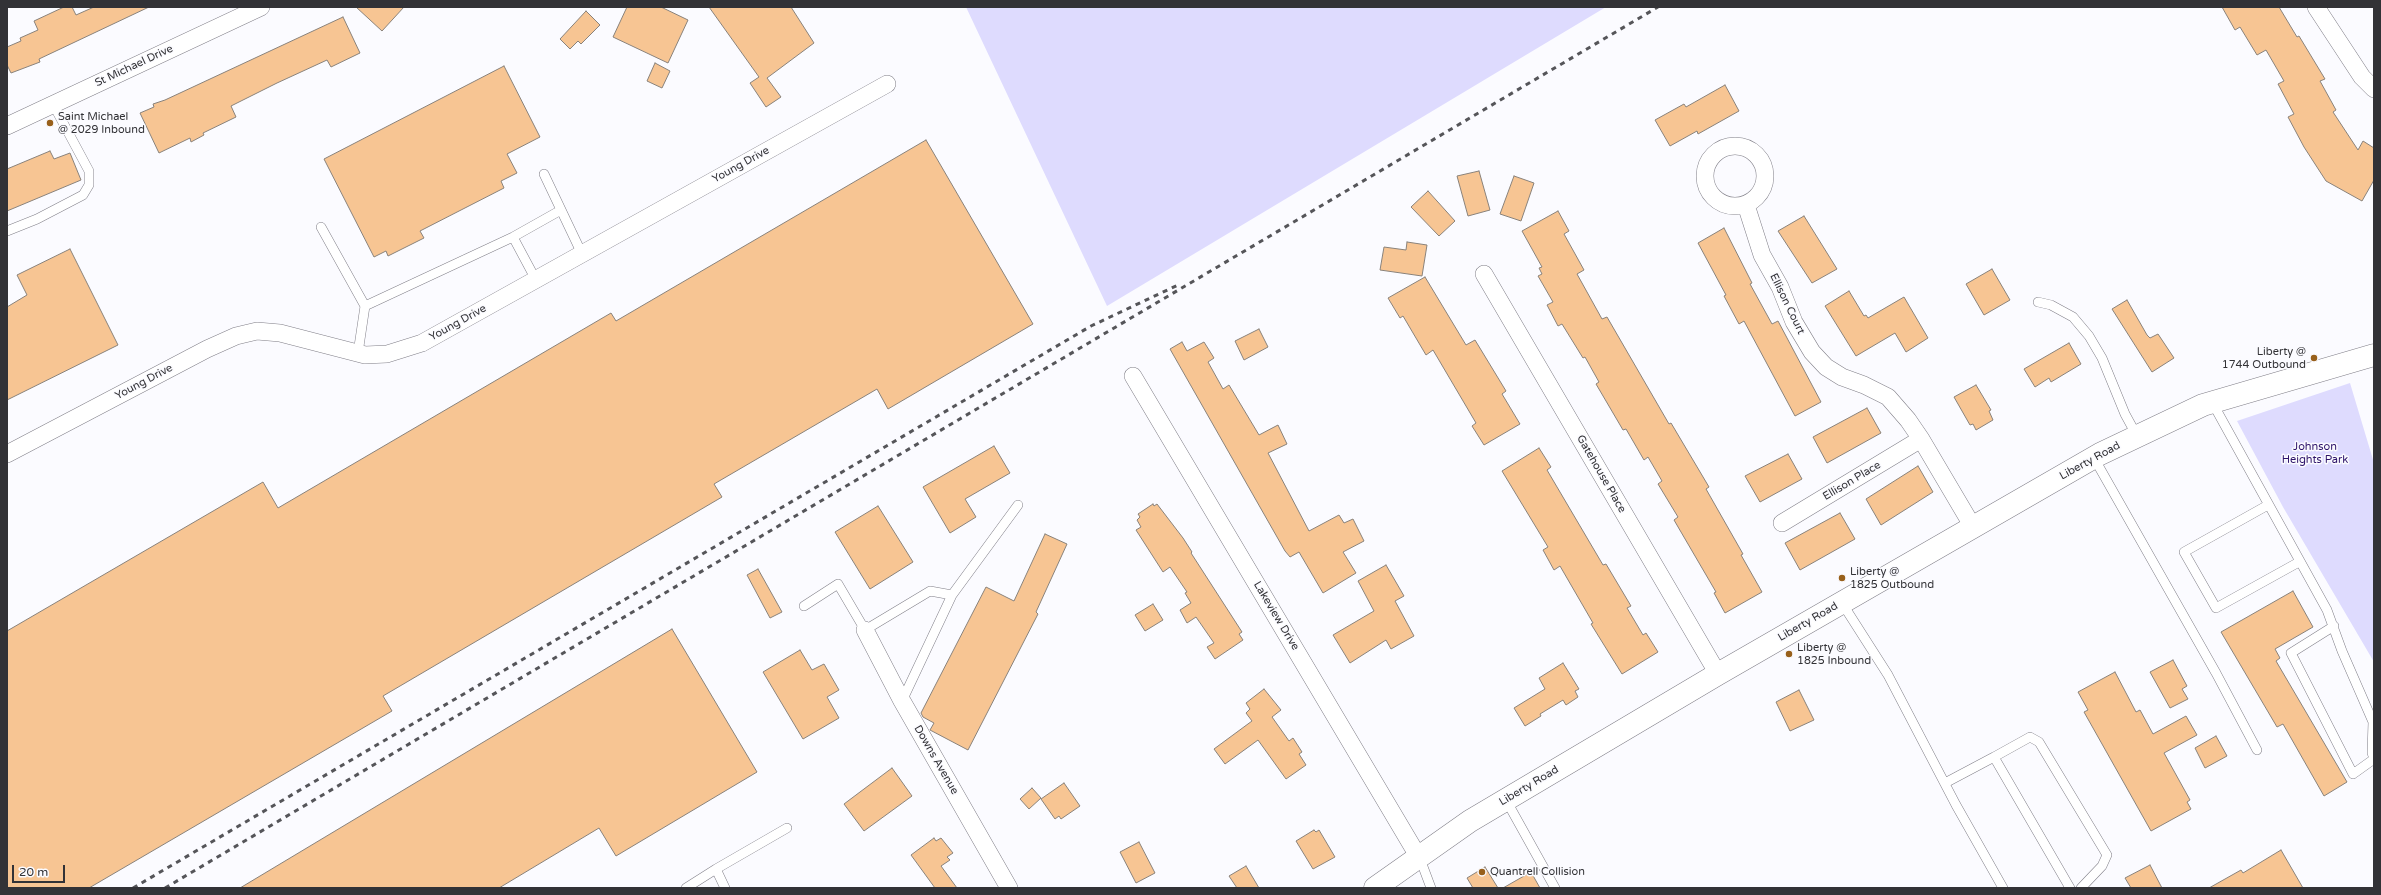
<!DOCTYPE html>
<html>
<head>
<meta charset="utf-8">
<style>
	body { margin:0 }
	#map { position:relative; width:2381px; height:895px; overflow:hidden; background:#fbfbff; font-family:"Varela Round",sans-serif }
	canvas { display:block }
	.frame { position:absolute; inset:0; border:8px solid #323236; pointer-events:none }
	.scale { position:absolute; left:12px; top:865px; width:53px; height:18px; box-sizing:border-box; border:2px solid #323236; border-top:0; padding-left:5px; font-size:12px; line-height:14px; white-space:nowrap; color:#323236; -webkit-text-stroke:3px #fbfbff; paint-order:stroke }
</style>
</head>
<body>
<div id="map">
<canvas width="2381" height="895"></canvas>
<div class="frame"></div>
<div class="scale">20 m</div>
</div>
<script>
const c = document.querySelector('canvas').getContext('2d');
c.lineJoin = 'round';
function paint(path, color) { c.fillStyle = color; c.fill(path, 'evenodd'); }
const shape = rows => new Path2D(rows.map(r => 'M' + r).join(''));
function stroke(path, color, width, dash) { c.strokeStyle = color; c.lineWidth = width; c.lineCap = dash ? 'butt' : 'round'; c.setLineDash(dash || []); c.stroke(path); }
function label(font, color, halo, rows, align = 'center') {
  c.font = font + ' "Varela Round",sans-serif'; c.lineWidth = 3; c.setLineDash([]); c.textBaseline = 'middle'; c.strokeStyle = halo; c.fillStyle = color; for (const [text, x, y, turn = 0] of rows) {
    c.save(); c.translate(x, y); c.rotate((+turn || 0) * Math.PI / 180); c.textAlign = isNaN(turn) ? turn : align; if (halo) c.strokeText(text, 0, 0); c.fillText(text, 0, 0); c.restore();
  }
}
const green = shape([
	[966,7,1606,7,1107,306],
	[2350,383,2374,463,2374,662,2283,507,2237,421]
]);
const building = shape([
	[64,7,72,7,76,15,94,7,149,7,39,59,40,62,11,73,7,65,7,47,21,41,20,38,38,30,34,21,64,7],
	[356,7,404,7,382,31,356,7],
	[627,7,661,7,688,20,668,63,613,37,627,7],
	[709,7,791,7,814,43,767,78,781,97,766,107,750,83,759,77,709,7],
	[2222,7,2279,7,2297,37,2299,36,2325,79,2320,81,2336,110,2333,112,2358,150,2363,141,2374,148,2374,180,2362,201,2326,181,2304,147,2288,117,2294,114,2278,84,2284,81,2266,50,2257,55,2240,27,2235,30,2222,7],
	[586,11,600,25,581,44,578,41,570,49,560,39,586,11],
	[343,17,360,53,331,67,327,60,277,83,231,106,236,117,203,133,204,135,191,142,190,138,159,153,140,113,154,107,153,104,165,100,343,17],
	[655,63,670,71,662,88,647,81,655,63],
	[504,66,540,137,507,154,517,173,501,181,504,188,420,231,424,238,388,256,386,251,374,257,324,159,504,66],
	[1725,85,1739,111,1698,134,1697,131,1670,146,1655,120,1684,104,1686,107,1725,85],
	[926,140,1033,324,888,409,877,389,714,484,722,497,383,696,392,711,89,888,7,888,7,631,263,482,278,508,611,313,616,321,926,140],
	[50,151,54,159,70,153,81,180,7,211,7,169,50,151],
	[1479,171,1490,210,1468,216,1457,176,1479,171],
	[1514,176,1534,183,1521,221,1500,214,1514,176],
	[1428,191,1455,221,1439,236,1411,207,1428,191],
	[1558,211,1569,231,1564,234,1584,270,1577,274,1602,319,1607,317,1669,424,1671,423,1709,487,1706,489,1743,554,1741,555,1762,592,1725,613,1714,593,1716,592,1674,520,1678,517,1658,484,1662,481,1648,457,1644,460,1626,429,1623,430,1596,384,1599,382,1585,357,1583,358,1562,324,1558,326,1547,305,1553,302,1538,276,1542,274,1539,268,1542,267,1522,231,1558,211],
	[1804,216,1837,269,1812,283,1778,231,1804,216],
	[1724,228,1752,283,1750,284,1772,324,1778,321,1821,402,1795,416,1744,321,1739,324,1724,296,1726,295,1698,243,1724,228],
	[1407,242,1427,245,1422,276,1380,270,1384,247,1406,250,1407,242],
	[70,249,118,345,7,400,7,307,27,295,17,275,70,249],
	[1992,269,2010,300,1984,315,1966,284,1992,269],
	[1425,277,1466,345,1475,340,1506,391,1502,394,1520,424,1484,445,1472,426,1476,423,1433,350,1426,355,1403,316,1400,318,1388,298,1425,277],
	[1849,291,1864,316,1866,315,1868,318,1904,297,1928,338,1906,352,1895,333,1856,356,1825,306,1849,291],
	[2127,300,2147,335,2150,338,2158,334,2174,358,2152,372,2112,309,2127,300],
	[1259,329,1268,347,1244,360,1235,341,1259,329],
	[1182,342,1187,351,1204,342,1214,358,1208,362,1223,389,1229,385,1259,435,1278,425,1287,444,1268,453,1309,531,1339,515,1344,523,1353,519,1364,541,1343,552,1356,573,1323,593,1299,552,1290,557,1285,551,1170,349,1182,342],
	[2069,343,2081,364,2051,382,2049,378,2035,387,2024,369,2069,343],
	[1976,385,1991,410,1989,411,1993,420,1976,430,1973,424,1970,425,1954,397,1976,385],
	[1867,408,1881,433,1827,463,1813,437,1867,408],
	[994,446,1010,473,965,499,976,517,950,533,923,487,994,446],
	[1539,448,1551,467,1547,470,1603,565,1606,564,1631,606,1627,608,1643,635,1646,633,1658,652,1622,674,1591,624,1593,623,1560,566,1554,570,1543,550,1548,547,1502,471,1539,448],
	[1788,454,1802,479,1760,502,1745,476,1788,454],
	[1918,466,1933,492,1881,525,1866,499,1918,466],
	[1153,504,1154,506,1157,504,1183,538,1192,552,1191,553,1242,632,1239,634,1243,640,1215,659,1207,647,1214,643,1196,617,1187,623,1180,610,1191,603,1185,593,1187,592,1170,567,1163,572,1136,530,1141,527,1137,520,1140,517,1138,514,1153,504],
	[878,506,913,562,870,589,835,532,878,506],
	[1840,513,1855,539,1800,570,1785,543,1840,513],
	[1045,534,1067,544,1036,612,1038,614,968,750,930,730,934,723,923,717,921,713,986,587,1014,601,1045,534],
	[1386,565,1404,596,1395,601,1414,636,1391,649,1386,640,1350,663,1333,635,1374,611,1358,581,1386,565],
	[758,569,782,612,770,618,747,575,758,569],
	[2293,591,2313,627,2275,649,2280,658,2276,661,2347,782,2324,796,2283,724,2277,727,2221,632,2293,591],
	[1153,604,1163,620,1145,631,1135,615,1153,604],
	[672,629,757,772,616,856,599,828,499,888,240,888,672,629],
	[800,650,812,670,824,664,839,690,827,697,839,718,803,739,763,672,800,650],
	[2173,660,2187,686,2182,689,2188,699,2170,708,2150,672,2173,660],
	[1563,663,1579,689,1575,691,1578,697,1566,705,1563,700,1540,714,1541,716,1525,726,1514,708,1545,689,1539,678,1563,663],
	[2115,672,2136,712,2140,710,2153,734,2186,716,2197,735,2164,753,2190,800,2187,802,2191,809,2151,831,2084,712,2088,710,2078,692,2115,672],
	[1264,689,1281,710,1272,717,1289,741,1293,738,1302,752,1299,754,1306,765,1286,779,1258,740,1225,764,1214,749,1252,721,1246,713,1250,709,1246,703,1264,689],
	[1799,690,1814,720,1790,731,1776,702,1799,690],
	[2216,736,2227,756,2205,768,2195,748,2216,736],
	[892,768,912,796,864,831,844,804,892,768],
	[1064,783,1080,806,1061,819,1059,816,1055,819,1041,799,1064,783],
	[1032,788,1041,798,1029,809,1020,799,1032,788],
	[1314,830,1316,832,1319,830,1335,857,1313,869,1296,841,1314,830],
	[934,838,936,841,941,838,953,853,947,857,950,860,941,866,957,888,935,888,911,855,934,838],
	[1139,842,1155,873,1136,883,1120,852,1139,842],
	[2281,850,2303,888,2209,888,2241,870,2243,873,2281,850],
	[2150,865,2162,888,2131,888,2125,878,2150,865],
	[1246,866,1259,888,1237,888,1229,876,1246,866],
	[1485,867,1498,888,1473,888,1467,878,1485,867],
	[1531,872,1540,888,1503,888,1531,872]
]);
const lane = shape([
	[544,174,582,254],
	[321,227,365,306],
	[7,231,37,219,83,195,89,185,89,171,53,104],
	[513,237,561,210],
	[2038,302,2051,305,2073,317,2089,336,2102,358,2125,414,2137,436],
	[358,353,365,306,513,237,536,280],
	[2212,402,2327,610,2342,651,2373,722,2372,753,2374,758],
	[2094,458,2216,673,2257,750],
	[2268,505,2184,552,2216,608,2299,562],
	[952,595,1018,505],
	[1842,603,1888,675,1956,805,2003,888],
	[804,606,838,584,865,630,930,591,952,595,902,701],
	[2334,626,2291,653,2353,774,2374,759],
	[1994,757,2030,737,2039,742,2107,855,2102,866,2081,888],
	[1945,783,1994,757,2070,888],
	[1506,800,1555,888],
	[1419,856,1431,888],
	[716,869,787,828],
	[686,888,716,869,725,888]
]);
const street = shape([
	[2316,7,2362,77,2374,89],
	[7,126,261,7],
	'1705 176a30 30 0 1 1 60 0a30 30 0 1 1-60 0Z',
	[1746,205,1762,255,1780,287,1794,322,1812,352,1826,367,1842,377,1864,385,1888,397,1908,420,1921,439,1973,527],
	[1484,274,1718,674],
	[1133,376,1418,856],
	[7,454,207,349,236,336,257,331,280,333,365,355,387,354,422,343,887,84],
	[1782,523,1921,439],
	[865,630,902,701,1009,888]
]);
const secondary = shape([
	[1375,888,1470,821,1718,674,2100,454,2203,405,2374,355]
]);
const rail = shape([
	[133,888,1091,326,1178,285],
	[165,888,1658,7]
]);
const markers = [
	[50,123,4,"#98601b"],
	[2314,358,4,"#98601b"],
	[1842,578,4,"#98601b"],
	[1789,654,4,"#98601b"],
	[1482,872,4,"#98601b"]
];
const streetNames = [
	["St Michael Drive",134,66,-25],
	["Young Drive",741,165,-29],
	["Ellison Court",1787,304,64],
	["Young Drive",458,323,-29],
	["Young Drive",144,382,-28],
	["Liberty Road",2090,461,-29],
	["Gatehouse Place",1601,474,60],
	["Ellison Place",1852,481,-31],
	["Lakeview Drive",1276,616,59],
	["Liberty Road",1808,622,-30],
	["Downs Avenue",936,760,60],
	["Liberty Road",1529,786,-31]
];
const poiNames = [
	["Saint Michael",58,117],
	["@ 2029 Inbound",58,130],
	["Liberty @",2306,352,"right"],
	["1744 Outbound",2306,365,"right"],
	["Liberty @",1850,572],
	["1825 Outbound",1850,585],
	["Liberty @",1797,648],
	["1825 Inbound",1797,661],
	["Quantrell Collision",1490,872]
];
const parkNames = [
	["Johnson",2315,447],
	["Heights Park",2315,460]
];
paint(green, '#dedbfe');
paint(building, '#f7c593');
stroke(building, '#89827b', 1);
stroke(lane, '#807f88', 10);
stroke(street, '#807f88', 18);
stroke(secondary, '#807f88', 23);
stroke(lane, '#fff', 9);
stroke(street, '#fff', 17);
stroke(secondary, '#fff', 22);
stroke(rail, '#555559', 3, [5, 5]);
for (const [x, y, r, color] of markers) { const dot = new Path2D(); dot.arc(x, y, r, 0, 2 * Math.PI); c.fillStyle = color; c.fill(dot); stroke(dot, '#fbfbff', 1.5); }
label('11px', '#323236', '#fbfbff', streetNames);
label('11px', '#323236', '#fbfbff', poiNames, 'left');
label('11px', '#2d1269', '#fbfbff', parkNames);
</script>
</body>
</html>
